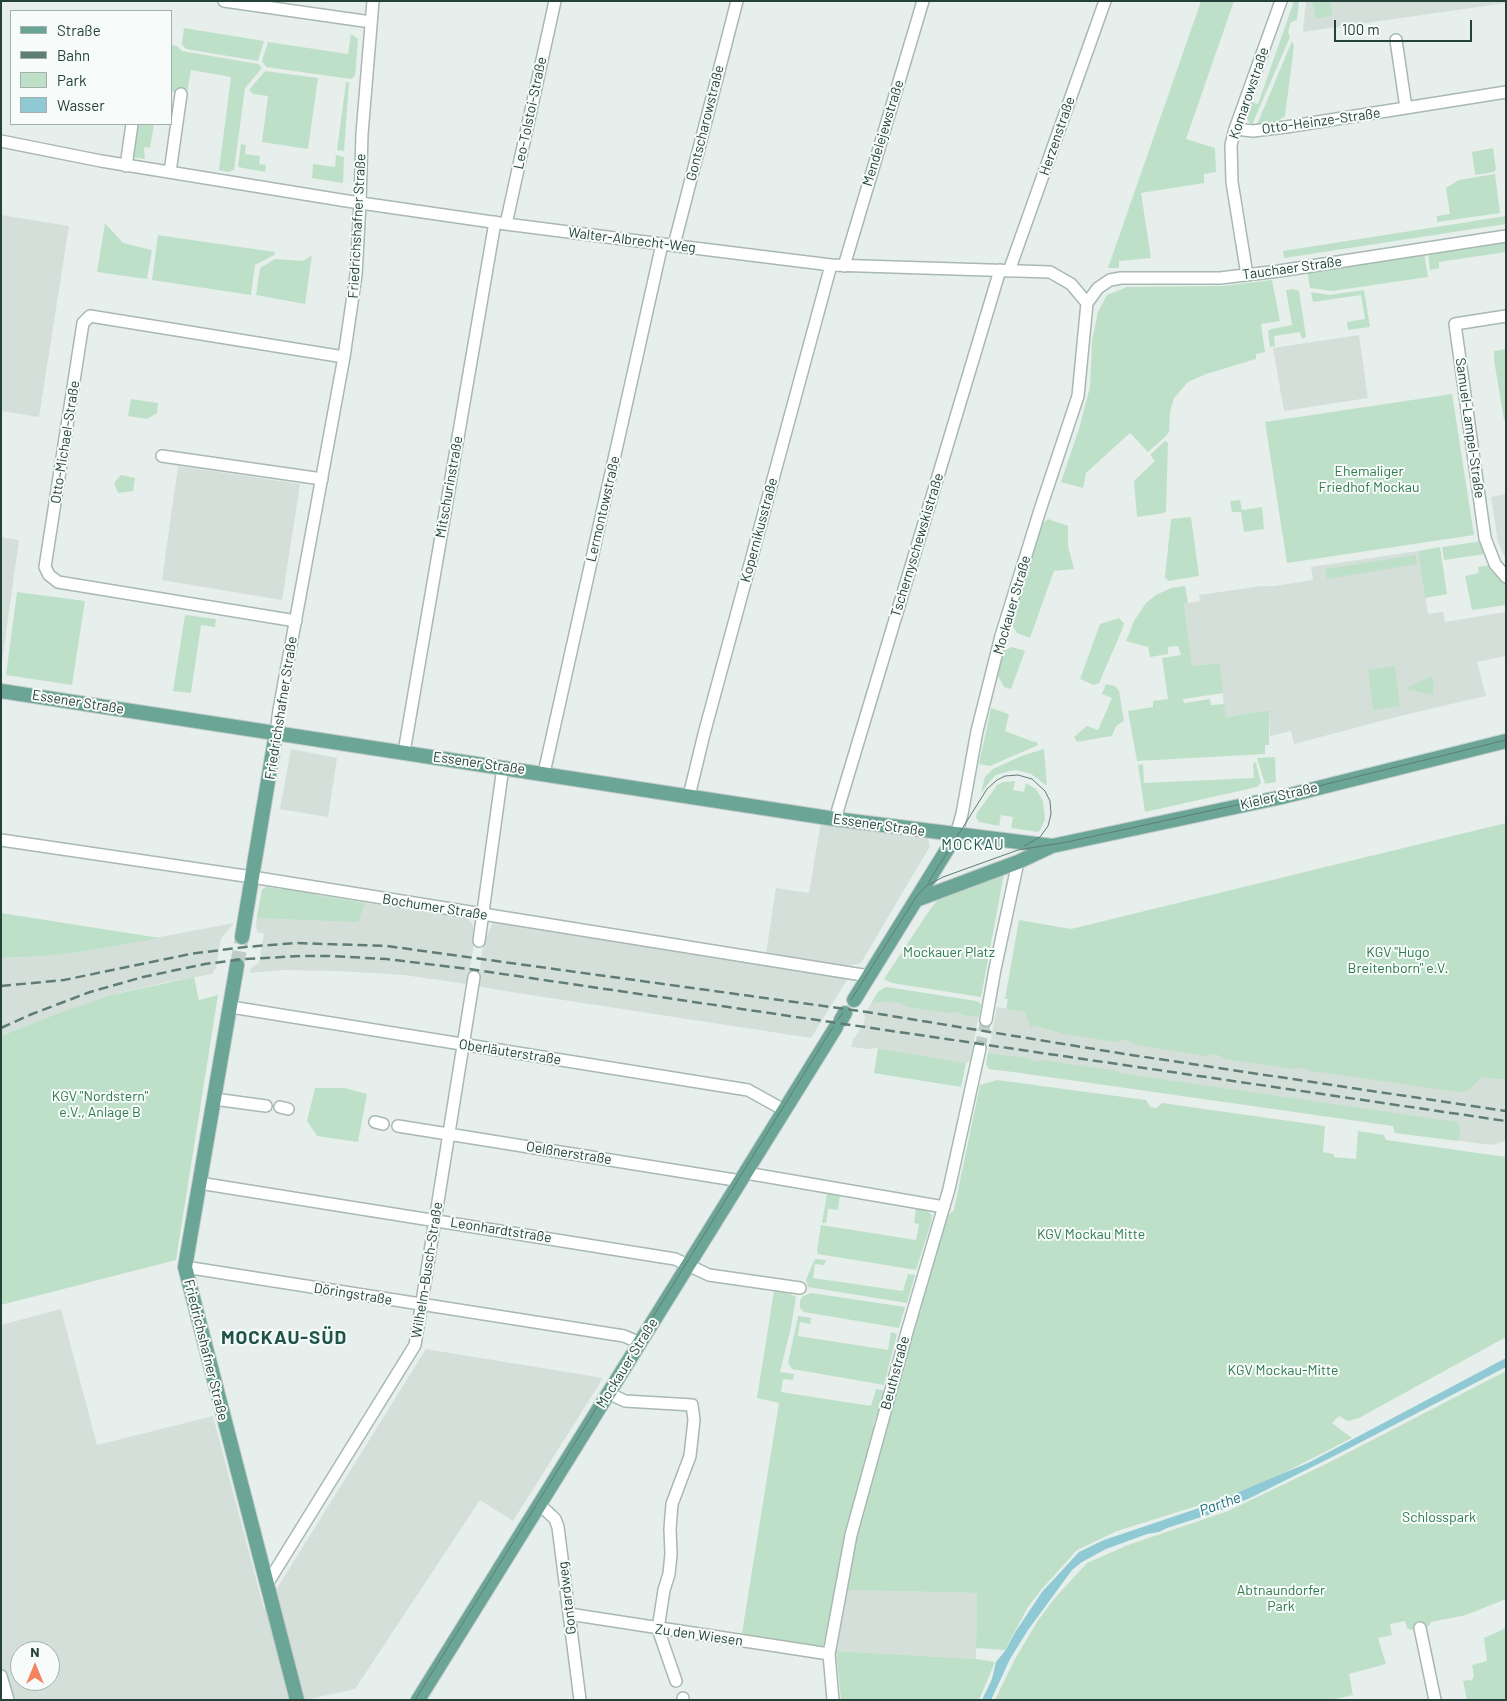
<!DOCTYPE html>
<html>
<head>
<meta charset="utf-8">
<style>
	body { margin:0 }
	#map { position:relative; width:1507px; height:1701px; overflow:hidden; background:#e6efeb; font-family:Barlow,sans-serif }
	canvas { display:block }
	.frame { position:absolute; inset:0; border:2px solid #24423a; pointer-events:none }
	.legend { position:absolute; left:10px; top:10px; width:162px; height:115px; box-sizing:border-box; background:#f7fbf9; border:1px solid #a3b1ad; margin:0; padding:6px 9px; list-style:none; font-size:15px; color:#24423a }
	.legend li { display:flex; align-items:center; gap:10px; height:25px }
	.legend b { width:25px; border:1px solid #a3b1ad }
	.north { position:absolute; left:10px; top:1641px; width:50px; height:50px; box-sizing:border-box; background:#f7fbf9; border:1px solid #a3b1ad; border-radius:50%; rotate:0deg; font-size:14px; font-weight:700; line-height:20px; text-align:center; color:#24423a }
	.north::after { content:''; display:block; margin:auto; width:18px; height:22px; background:#f4845f; clip-path:polygon(50% 0,100% 100%,50% 72%,0 100%) }
	.scale { position:absolute; left:1334px; top:20px; width:138px; height:22px; box-sizing:border-box; border:2px solid #24423a; border-top:0; padding-left:6px; font-size:15px; line-height:18px; white-space:nowrap; color:#24423a; -webkit-text-stroke:4px #f7fbf9; paint-order:stroke }
</style>
</head>
<body>
<div id="map">
<canvas width="1507" height="1701"></canvas>
<div class="frame"></div>
<ul class="legend">
<li><b style="height:6px;background:#6aa596"></b>Straße</li>
<li><b style="height:6px;background:#5f7d75"></b>Bahn</li>
<li><b style="height:14px;background:#bfe0c8"></b>Park</li>
<li><b style="height:14px;background:#8ec9d4"></b>Wasser</li>
</ul>
<div class="north">N</div>
<div class="scale">100 m</div>
</div>
<script>
const c = document.querySelector('canvas').getContext('2d');
c.lineJoin = 'round';
function paint(path, color) { c.fillStyle = color; c.fill(path, 'evenodd'); }
const shape = rows => new Path2D(rows.map(r => 'M' + r).join(''));
function stroke(path, color, width, dash) { c.strokeStyle = color; c.lineWidth = width; c.lineCap = dash ? 'butt' : 'round'; c.setLineDash(dash || []); c.stroke(path); }
function label(font, color, halo, rows, align = 'center') {
  c.font = font + ' Barlow,sans-serif'; c.lineWidth = 4; c.setLineDash([]); c.textBaseline = 'middle'; c.strokeStyle = halo; c.fillStyle = color; for (const [text, x, y, turn = 0] of rows) {
    c.save(); c.translate(x, y); c.rotate((+turn || 0) * Math.PI / 180); c.textAlign = isNaN(turn) ? turn : align; if (halo) c.strokeText(text, 0, 0); c.fillText(text, 0, 0); c.restore();
  }
}
const built = shape([
	[1306,1,1506,1,1506,3,1303,32],
	[1,215,69,226,39,417,1,411],
	[1359,335,1368,398,1284,411,1273,348],
	[178,466,300,484,282,600,162,580],
	[1506,494,1506,560,1498,542,1491,497],
	[1,537,19,540,1,669],
	[1418,551,1428,614,1443,612,1445,622,1506,612,1506,656,1477,662,1486,696,1400,716,1294,744,1291,731,1270,736,1269,710,1225,717,1220,663,1192,666,1184,604,1200,601,1199,595,1261,586,1274,586,1313,580,1311,567],
	[291,749,337,758,328,817,280,809],
	[821,821,928,838,930,846,861,963,848,966,766,954,776,888,809,893],
	[266,887,312,893,316,895,365,903,468,918,473,925,474,944,467,984,404,975,338,971,283,970,250,973,251,968,259,963,264,934,257,932,256,922,262,890],
	[493,922,794,968,844,976,847,980,811,1038,498,990,478,986,483,945],
	[234,923,221,939,216,968,212,974,167,982,111,995,56,1014,1,1036,1,958,49,956,80,952],
	[886,987,976,1001,981,1004,970,1061,966,1063,878,1048,867,1049,851,1047,853,1040,864,1024,865,1016,864,1015,878,992],
	[997,1007,1506,1080,1506,1141,1492,1145,1395,1133,1393,1126,1014,1072,989,1069,986,1064],
	[61,1309,97,1445,213,1416,264,1609,426,1349,603,1378,513,1521,480,1500,355,1689,305,1700,1,1700,1,1325],
	[20,1651,50,1651,50,1681,20,1681],
	[845,1590,977,1593,976,1659,836,1651]
]);
const green = shape([
	[1201,1,1234,1,1186,139,1215,148,1216,172,1204,174,1204,183,1141,193,1151,258,1119,261,1119,268,1108,268],
	[1294,1,1299,1,1297,20,1291,22,1288,32,1290,37,1252,125,1249,122,1247,118,1247,114,1252,102,1258,104],
	[1312,1,1330,1,1333,15,1316,19],
	[184,28,264,41,258,61,186,49,182,44],
	[351,34,358,39,355,76,351,79,266,67,262,61,268,42,348,54],
	[1292,41,1294,46,1285,116,1270,126,1256,127],
	[171,45,177,46,182,51,258,64,262,68,245,88,234,170,228,172,219,170,231,77,191,70,187,93,171,91],
	[265,71,318,78,308,149,262,142,268,96,253,94,249,90],
	[346,82,349,82,344,151,337,150],
	[135,124,154,124,150,148,144,147,145,159,129,157],
	[241,144,246,145,245,154,260,156,259,164,266,165,265,172,238,167],
	[1493,148,1496,169,1494,172,1475,175,1472,152],
	[336,155,344,157,343,183,312,178,313,164,335,167],
	[1495,174,1500,213,1437,222,1437,216,1450,214,1446,188,1459,180],
	[1506,216,1506,224,1284,258,1283,251],
	[105,223,123,243,152,250,147,279,97,272],
	[158,235,164,236,275,252,274,255,255,265,251,295,152,280],
	[1506,240,1506,252,1439,262,1439,268,1430,270,1428,252],
	[1424,253,1428,277,1332,291,1310,288,1307,270],
	[312,255,305,304,256,295,260,268,275,259,303,261],
	[1272,280,1280,321,1261,324,1265,352,1256,354,1256,359,1206,374,1188,382,1174,398,1170,412,1169,432,1166,436,1148,452,1130,433,1086,473,1083,488,1061,482,1079,429,1090,387,1092,341,1098,312,1107,295,1127,287,1223,286],
	[1293,289,1299,291,1306,337,1302,339,1300,332,1274,336,1275,346,1270,347,1268,331,1271,329,1292,325,1286,290],
	[1364,290,1370,327,1348,330,1347,322,1365,319,1361,295,1313,302,1311,292,1329,295],
	[1506,349,1506,421,1504,420,1494,360,1494,351],
	[1452,394,1474,535,1287,563,1265,422],
	[131,399,158,403,157,413,147,419,128,416],
	[1165,441,1168,443,1166,511,1164,513,1137,517,1134,481,1155,461,1150,455],
	[121,475,135,478,133,491,118,493,114,483],
	[1240,500,1242,510,1262,507,1264,529,1244,532,1241,512,1232,512,1230,501],
	[1191,517,1199,576,1168,581,1165,577,1171,519],
	[1048,519,1068,526,1068,546,1074,569,1054,571,1030,638,1017,633,1010,622,1039,526],
	[1482,541,1485,554,1444,560,1442,547],
	[1440,547,1447,594,1425,598,1418,551],
	[1416,555,1417,564,1327,579,1325,569],
	[1489,565,1506,586,1506,605,1472,610,1465,576,1479,573,1478,567],
	[1185,586,1188,603,1184,604,1192,666,1220,663,1223,693,1183,699,1184,703,1210,699,1211,705,1224,704,1226,717,1269,710,1269,745,1265,745,1265,754,1137,761,1128,711,1153,707,1153,701,1168,699,1162,658,1181,655,1178,646,1168,647,1168,654,1150,657,1148,647,1126,641,1134,621,1146,603,1156,595,1171,588],
	[17,592,85,601,72,685,6,675],
	[185,615,216,619,215,627,201,625,191,693,173,691],
	[1119,618,1124,623,1122,630,1099,683,1094,685,1080,679,1100,624],
	[1012,647,1025,651,1011,689,1004,687,998,676,1004,651],
	[1395,666,1400,706,1373,710,1368,670],
	[1431,676,1434,685,1433,695,1406,689,1406,688],
	[1106,684,1115,686,1119,691,1124,721,1116,726,1112,736,1077,742,1074,737,1087,726,1098,730,1112,698,1102,694],
	[991,708,1009,714,1005,731,1034,742,1036,741,1038,745,990,766,979,764],
	[1044,749,1047,786,1031,774,1017,770,1009,771,996,775,991,780,981,793,985,777,993,769,1024,755],
	[1275,757,1276,782,1265,784,1257,758],
	[1256,762,1261,783,1257,787,1145,812,1138,765,1143,764,1144,783,1254,778,1253,764],
	[1015,781,1013,790,1024,792,1026,783,1036,789,1043,801,1045,819,1041,829,1038,832,1011,828,1013,817,1001,815,999,826,979,822,976,817,977,813,997,785,1003,782],
	[1506,823,1506,1080,1482,1077,1467,1091,1457,1092,1320,1072,1313,1072,1307,1069,1301,1068,1294,1069,1225,1059,1218,1055,1212,1054,1205,1056,1136,1045,1130,1041,1123,1040,1116,1042,1064,1034,1036,1026,1030,1027,1025,1012,1006,1009,1008,999,1005,999,1019,920,1071,929],
	[1004,874,981,997,892,983,884,979,931,908,938,900,950,894],
	[266,887,312,893,316,895,365,903,358,922,257,918,262,890],
	[1,913,160,938,80,952,49,956,1,958],
	[194,977,199,1000,218,995,176,1260,1,1305,1,1036,56,1014,111,995],
	[886,987,976,1001,981,1004,979,1017,967,1016,955,1012,947,1013,907,1007,901,1003,887,1002,872,1002,878,992],
	[878,1048,966,1063,961,1087,874,1073],
	[988,1053,1026,1058,1038,1062,1042,1060,1117,1071,1119,1073,1457,1122,1460,1127,1459,1141,1395,1133,1393,1126,1014,1072,989,1069,986,1064],
	[997,1080,1146,1100,1150,1107,1156,1108,1162,1103,1325,1126,1323,1152,1334,1154,1334,1157,1356,1159,1358,1131,1384,1135,1386,1140,1506,1157,1506,1337,1359,1418,1348,1421,1339,1416,1332,1423,1352,1438,1270,1480,1219,1499,1117,1531,1077,1550,1041,1590,1028,1607,1005,1650,976,1648,977,1593,845,1590,857,1538,885,1427,917,1313,921,1311,922,1304,920,1301,948,1216,954,1210,980,1085],
	[315,1088,345,1088,367,1094,358,1142,317,1136,307,1121],
	[827,1194,840,1195,838,1210,828,1209,826,1223,822,1223],
	[916,1208,927,1210,932,1215,931,1223,916,1270,818,1254,817,1251,821,1225,916,1240,919,1224,914,1223],
	[816,1259,826,1260,824,1265,815,1264,813,1278,903,1291,908,1274,915,1275,907,1303,808,1287,806,1280,814,1261],
	[774,1291,790,1294,796,1297,791,1327,780,1372,794,1374,793,1380,783,1379,781,1392,871,1406,876,1389,883,1390,885,1394,873,1425,876,1426,846,1535,823,1648,743,1636,742,1633,779,1403,757,1398],
	[811,1293,905,1307,899,1328,804,1312,800,1308,800,1301,803,1296],
	[798,1316,811,1318,810,1324,800,1322,798,1336,888,1350,891,1332,897,1334,884,1385,792,1369,788,1363],
	[1506,1371,1506,1599,1466,1615,1431,1622,1429,1626,1418,1628,1410,1630,1407,1628,1405,1621,1390,1624,1392,1635,1378,1638,1386,1664,1349,1674,1353,1695,1330,1700,995,1700,1015,1659,1039,1619,1054,1599,1087,1563,1128,1545,1228,1511,1328,1463],
	[1506,1628,1506,1700,1467,1700,1463,1681,1469,1680,1471,1681,1474,1676,1472,1665,1487,1661,1484,1638],
	[836,1651,976,1659,995,1662,979,1700,841,1700]
]);
const water = shape([
	[1506,1358,1506,1367,1340,1453,1250,1498,1233,1505,1227,1505,1224,1509,1211,1514,1167,1528,1159,1532,1147,1534,1106,1549,1082,1562,1072,1570,1028,1630,1010,1659,991,1700,982,1700,992,1679,996,1662,1005,1651,1016,1631,1042,1592,1079,1552,1104,1540,1205,1506,1308,1463]
]);
const minorTunnel = shape([
	[980,1048,986,1020]
]);
const majorTunnel = shape([
	[237,965,242,937]
]);
const minor = shape([
	[224,1,371,22],
	[1396,40,1406,108],
	[1235,129,1253,131,1286,127,1506,92],
	[1,141,101,161,347,201,506,224,662,244,831,265,1050,272,1071,284,1087,303],
	[126,166,132,124],
	[170,172,181,94],
	[506,224,555,1],
	[674,245,737,1],
	[844,266,923,1],
	[1009,271,1105,1],
	[1247,275,1232,182,1231,145,1235,129,1281,1],
	[1087,303,1098,288,1110,280,1121,278,1220,278,1279,271,1506,236],
	[1506,316,1455,324,1485,538,1495,564,1506,577],
	[162,456,322,479],
	[296,621,58,582,49,575,45,567,83,323,90,316,344,357],
	[276,733,279,710,344,357,356,275,360,203,362,134,373,1],
	[404,752,495,222],
	[544,773,662,244],
	[689,796,704,734,831,265],
	[835,819,1000,270],
	[956,835,962,814,977,731,1001,636,1040,510,1078,396,1087,303],
	[1,840,252,877,869,976],
	[479,941,503,767],
	[231,1007,748,1090,784,1110],
	[986,1020,995,969,1018,862],
	[214,1099,266,1106],
	[280,1107,288,1109],
	[375,1122,383,1124],
	[398,1126,741,1181],
	[746,1173,944,1207],
	[199,1183,675,1259,709,1275,800,1288],
	[185,1267,624,1336,640,1343],
	[608,1393,625,1401,692,1405,694,1420,690,1456,672,1504,670,1529,671,1554,669,1574,664,1590,658,1629,676,1681],
	[539,1504,555,1519,558,1527,580,1700],
	[267,1584,415,1345,474,977],
	[569,1614,829,1654],
	[1420,1628,1435,1700],
	[1,1676,8,1700],
	[683,1698,683,1700],
	[833,1700,829,1654,851,1535,907,1332,949,1189,980,1048]
]);
const major = shape([
	[1,691,835,819,1052,846],
	[916,900,1018,862,1052,846,1282,797,1506,741],
	[242,937,276,733],
	[237,965,185,1267,297,1700],
	[854,1000,956,835],
	[841,1020,845,1013],
	[418,1700,836,1027]
]);
const tram = shape([
	[928,883,987,789,997,780,1005,776,1018,775,1032,779,1045,791,1050,801,1051,814,1048,826,1040,837,1024,846],
	[851,1000,916,897,926,886,943,877,1018,850,1067,842,1282,795,1506,740],
	[838,1019,843,1013],
	[415,1700,833,1027]
]);
const rail = shape([
	[1,986,64,980,190,954,245,947,295,943,387,946,867,1012,1125,1054,1506,1111],
	[1,1028,32,1014,90,992,143,977,205,964,245,959,301,956,330,956,386,959,469,969,1506,1121]
]);
const streetNames = [
	["Komarowstraße",1249,93,-71],
	["Leo-Tolstoi-Straße",530,113,-78],
	["Otto-Heinze-Straße",1321,121,-8],
	["Gontscharowstraße",705,123,-76],
	["Mendelejewstraße",883,133,-73],
	["Herzenstraße",1057,136,-71],
	["Friedrichshafner Straße",357,226,-87],
	["Walter-Albrecht-Weg",632,240,7],
	["Tauchaer Straße",1292,268,-8],
	["Samuel-Lampel-Straße",1470,428,82],
	["Otto-Michael-Straße",65,442,-81],
	["Mitschurinstraße",449,487,-80],
	["Lermontowstraße",603,509,-77],
	["Kopernikusstraße",759,530,-75],
	["Tschernyschewskistraße",917,545,-73],
	["Mockauer Straße",1012,605,-74],
	["Essener Straße",78,702,9],
	["Friedrichshafner Straße",281,708,-81],
	["Essener Straße",479,763,8],
	["Kieler Straße",1279,796,-13],
	["Essener Straße",879,825,8],
	["Bochumer Straße",435,907,9],
	["Oberläuterstraße",510,1052,9],
	["Oelßnerstraße",569,1153,9],
	["Leonhardtstraße",501,1230,9],
	["Wilhelm-Busch-Straße",427,1270,-81],
	["Döringstraße",353,1294,9],
	["Friedrichshafner Straße",206,1350,76],
	["Mockauer Straße",627,1363,-58],
	["Beuthstraße",895,1373,-75],
	["Gontardweg",567,1598,-97],
	["Zu den Wiesen",699,1635,8]
];
const parkNames = [
	["Ehemaliger",1369,471],
	["Friedhof Mockau",1369,487],
	["Mockauer Platz",949,952],
	["KGV \"Hugo",1398,952],
	["Breitenborn\" e.V.",1398,968],
	["KGV \"Nordstern\"",100,1096],
	["e.V., Anlage B",100,1112],
	["KGV Mockau Mitte",1091,1234],
	["KGV Mockau-Mitte",1283,1370],
	["Schlosspark",1439,1517],
	["Abtnaundorfer",1281,1590],
	["Park",1281,1606]
];
const neighbourhoodNames = [
	["MOCKAU",973,845]
];
const waterNames = [
	["Parthe",1220,1504,-20]
];
const districtNames = [
	["MOCKAU-SÜD",284,1338]
];
paint(built, '#d4dfda');
paint(green, '#bfe0c8');
paint(water, '#8ec9d4');
stroke(minorTunnel, '#bfccc8', 11, [11, 5.5]);
stroke(majorTunnel, '#bfccc8', 14, [14, 7]);
stroke(minor, '#a8b8b2', 14);
stroke(major, '#c2cac8', 16);
stroke(minor, '#fff', 11);
stroke(major, '#6aa596', 14);
stroke(tram, '#5f7d75', 1);
stroke(rail, '#5f7d75', 2.5, [10, 5]);
label('14px', '#24423a', '#f7fbf9', streetNames);
label('14px', '#2d7a4b', '#f7fbf9', parkNames);
c.letterSpacing = '1px';
label('15px', '#1f5548', '#f7fbf9', neighbourhoodNames);
c.letterSpacing = '0px';
label('italic 15px', '#1c6f80', '#f7fbf9', waterNames);
c.letterSpacing = '1px';
label('bold 19px', '#1f5548', '#f7fbf9', districtNames);
c.letterSpacing = '0px';
</script>
</body>
</html>
